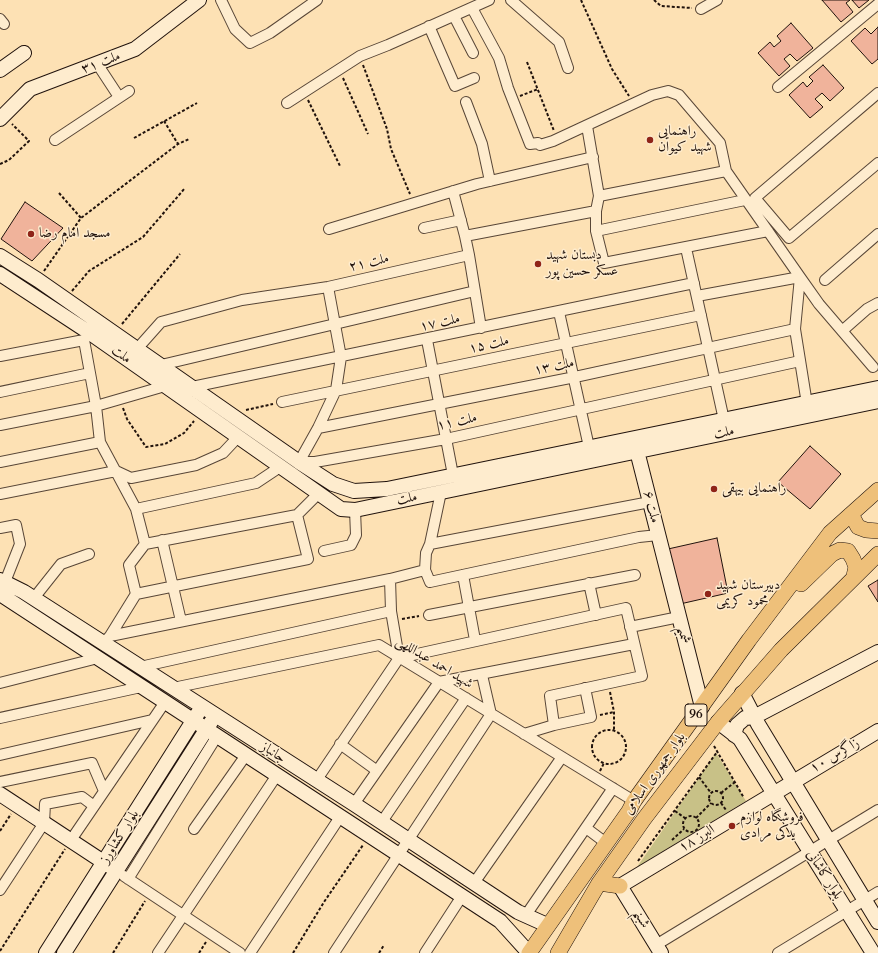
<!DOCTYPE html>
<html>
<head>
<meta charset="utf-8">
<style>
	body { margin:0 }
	canvas { display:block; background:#fde1b4 }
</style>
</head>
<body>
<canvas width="878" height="953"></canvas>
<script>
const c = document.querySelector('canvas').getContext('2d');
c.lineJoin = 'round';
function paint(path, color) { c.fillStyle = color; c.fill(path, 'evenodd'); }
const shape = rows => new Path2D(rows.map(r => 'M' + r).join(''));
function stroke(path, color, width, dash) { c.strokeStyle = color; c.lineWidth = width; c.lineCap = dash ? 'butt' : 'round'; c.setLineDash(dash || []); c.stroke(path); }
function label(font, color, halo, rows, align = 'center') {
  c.font = font + ' Cardo,Amiri,serif'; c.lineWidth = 3; c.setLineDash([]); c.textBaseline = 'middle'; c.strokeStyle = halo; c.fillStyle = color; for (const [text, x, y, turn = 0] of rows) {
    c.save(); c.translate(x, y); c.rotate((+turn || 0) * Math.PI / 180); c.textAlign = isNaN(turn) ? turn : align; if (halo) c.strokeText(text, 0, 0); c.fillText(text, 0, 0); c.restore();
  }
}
const green = shape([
	[716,753,746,801,637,867]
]);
const building = shape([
	[822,0,850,0,846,3,853,12,841,22,822,0],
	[852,0,869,0,859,8,852,0],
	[791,23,813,48,797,61,790,54,784,59,790,66,779,76,758,53,770,42,774,47,781,41,777,36,791,23],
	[878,27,878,59,872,64,851,41,865,28,871,34,878,27],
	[823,65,844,88,830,101,822,93,815,99,823,107,810,118,789,95,803,82,807,87,813,81,809,77,823,65],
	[25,202,63,228,32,261,1,239,25,202],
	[810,446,841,474,810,509,778,482,810,446],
	[717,538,728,593,680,604,668,549,717,538],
	[878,580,878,602,868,586,878,580]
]);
const path = shape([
	[581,0,612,69,629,96],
	[654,0,661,6,692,8],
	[527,62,554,131],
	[363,65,387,129,391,149,410,194],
	[343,78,368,134],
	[520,96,538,89],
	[308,100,340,166],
	[164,121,178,144],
	[134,138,197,103],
	[0,164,9,160,29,141,12,124],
	[59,193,81,218],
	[44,271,81,218,178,144,189,139],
	[72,291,89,271,143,237,185,188],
	[122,324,180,254],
	[123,408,127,419,146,447,165,444,184,433,194,421],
	[246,410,273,404],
	[402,619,419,616],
	[610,692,614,712,614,730],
	[600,715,614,712],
	'592 747a17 17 0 1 1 34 0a17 17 0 1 1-34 0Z',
	[714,746,744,798],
	[600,771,604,763],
	[699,777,711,793],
	'709 798a7 7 0 1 1 14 0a7 7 0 1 1-14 0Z',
	[721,793,735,782],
	[721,803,726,810],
	[675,811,685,818],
	'683 824a8 8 0 1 1 16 0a8 8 0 1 1-16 0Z',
	[696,818,711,803],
	[0,831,11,814],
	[672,840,684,829],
	[638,861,717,752],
	[0,951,65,849],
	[113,953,145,901],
	[199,953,206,942],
	[293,953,324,902,363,845],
	[379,953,384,945]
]);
const street = shape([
	[221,0,235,29,250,43,270,33,317,0],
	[511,0,559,42,568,68],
	[472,8,499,58,508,88,530,144,538,143,540,145,553,141,652,95,668,91,679,95,720,143,726,171,800,277,819,304,873,367],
	[701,9,717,0],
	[454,16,473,53],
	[0,19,4,24],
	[429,26,455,86,474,78],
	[98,65,119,97],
	[778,87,878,4],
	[878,93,755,198,789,238,878,163],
	[466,102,482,144,490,181],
	[287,103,360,56,388,45,489,0],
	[587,126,599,196,596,211,596,231,604,263,768,231],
	[55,140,129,91],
	[453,191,465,236],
	[599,196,726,171],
	[424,228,461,220],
	[329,229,477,184,593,157],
	[596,231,745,200],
	[686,248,724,420],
	[469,255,481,328],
	[825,280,878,234],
	[328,287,341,357,336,390,318,428,299,462,315,462,446,439,800,361],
	[697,296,800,277,795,329,807,404],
	[559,312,589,447],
	[842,331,867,309,878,303],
	[90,333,84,340,96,406,100,442,136,509,145,544,129,565,136,594,110,636],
	[427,340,453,475],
	[137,349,161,322,242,300,328,287,469,255,465,236,596,211],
	[0,356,84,340],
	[161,365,475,291],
	[192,387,694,283],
	[0,392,90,373],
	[282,402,701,315],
	[0,425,96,406,165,386],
	[318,428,575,377,795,329],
	[0,462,100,442],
	[0,494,116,471,131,478,196,465,223,453,238,437],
	[136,509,256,483,280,467],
	[0,528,16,525,20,544,5,582],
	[162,540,181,621],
	[145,544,297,515,318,494],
	[430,544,650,502],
	[324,551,351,545,356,535,355,510],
	[425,570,430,582,639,537,658,535],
	[463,575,475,640],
	[589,583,596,615],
	[136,594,308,559,297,515],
	[34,598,61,564,89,554],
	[429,615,635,575],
	[630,627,679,617],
	[108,638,110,636,390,579],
	[399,658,626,608,642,676,550,696,554,725,524,734],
	[399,658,391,611,390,579,425,570,426,553,430,544,441,492],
	[140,667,391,611],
	[0,683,98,658],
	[173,688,379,645,634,801],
	[0,718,141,687],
	[554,725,591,717,585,688],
	[340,744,376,770],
	[0,755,152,720],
	[316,781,399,658],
	[0,782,92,763,104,791],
	[354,804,439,682,634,644],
	[381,823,466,698],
	[586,828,606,843],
	[194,829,246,755],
	[71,840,165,702],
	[124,876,240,953],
	[128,879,217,736],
	[474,883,562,757],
	[0,890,44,823,45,804,82,797,94,806],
	[526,915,613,788],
	[656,945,878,810],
	[158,953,277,775],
	[250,953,340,817],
	[334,953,491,714,482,675],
	[425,953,462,896],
	[778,953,878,892]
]);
const secondary = shape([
	[0,70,24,53],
	[0,119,30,89,135,49,199,0],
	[0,256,38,280,299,462,333,484,354,491,387,489,878,388],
	[0,274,90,333,341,509,355,510,878,401],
	[637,451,702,707],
	[0,580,24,592,354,804,518,912,547,925],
	[0,594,500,921,529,953],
	[742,693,758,724,878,922],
	[718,722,740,739,873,953],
	[734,735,737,725,745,718,754,717,878,652],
	[0,794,111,867],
	[46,953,198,713],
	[64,953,211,722],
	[661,953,620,886,878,731]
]);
const primary = shape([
	[851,514,858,527,866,530,878,531],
	[801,584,832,554,840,550,848,551,853,559,856,567,854,576],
	[599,883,620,886],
	[529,953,629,811,634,801,749,640,830,533,878,490],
	[558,953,599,883,644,819,718,722,781,650,878,554]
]);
const markers = [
	[650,140,4,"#8f2418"],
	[31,234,4,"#8f2418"],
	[538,264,4,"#8f2418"],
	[714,489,4,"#8f2418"],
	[708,594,4,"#8f2418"],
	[732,826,4,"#8f2418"]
];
const shields = [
	[696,715,22]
];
const shieldNames = [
	["96",696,715]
];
const streetNames = [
	["ملت ۳۱",101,63,-21],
	["ملت ۲۱",369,263,-13],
	["ملت ۱۷",440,323,-12],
	["ملت ۱۵",489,345,-12],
	["ملت",121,355,35],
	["ملت ۱۳",554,367,-11],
	["ملت ۱۱",457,422,-12],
	["ملت",724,433,-12],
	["ملت",407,499,-12],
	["ملت ۶",651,507,76],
	["شمیم",683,635,76],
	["شهید احمد عبداللهی",434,663,31],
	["جانباز",273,753,33],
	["زاگرس ۱۰",835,756,-30],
	["بلوار جمهوری اسلامی",655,774,-55],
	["بلوار کشاورز",120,837,-58],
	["البرز ۱۸",697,839,-31],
	["بلوار کاشانی",824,875,58],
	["شبنم",641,919,59]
];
const poiNames = [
	["راهنمایی",658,132],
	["شهید کیوان",658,148],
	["مسجد امام رضا",39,234],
	["دبستان شهید",546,256],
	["عسکر حسین پور",546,272],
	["راهنمایی بیهقی",722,489],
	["دبیرستان شهید",716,586],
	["محمود کریمی",716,602],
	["فروشگاه لوازم",740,818],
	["یدکی مرادی",740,834]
];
paint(green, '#c8c187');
paint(building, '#f0b39b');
stroke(building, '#21130d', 1);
stroke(street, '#584637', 12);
stroke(secondary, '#21130d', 16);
stroke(primary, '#21130d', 16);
stroke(path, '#21130d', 2, [3, 2]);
stroke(street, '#feecce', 10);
stroke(secondary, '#feecce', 14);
stroke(primary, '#eec07a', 15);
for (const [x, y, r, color] of markers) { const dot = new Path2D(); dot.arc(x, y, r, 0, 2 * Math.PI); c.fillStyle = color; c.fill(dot); stroke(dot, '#feecce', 1.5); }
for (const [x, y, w] of shields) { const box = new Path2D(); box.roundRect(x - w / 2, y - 11, w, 22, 3); c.fillStyle = '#feecce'; c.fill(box); stroke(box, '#21130d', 1); }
label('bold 13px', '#21130d', null, shieldNames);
label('14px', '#21130d', '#feecce', streetNames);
label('14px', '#21130d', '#feecce', poiNames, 'left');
</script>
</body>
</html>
